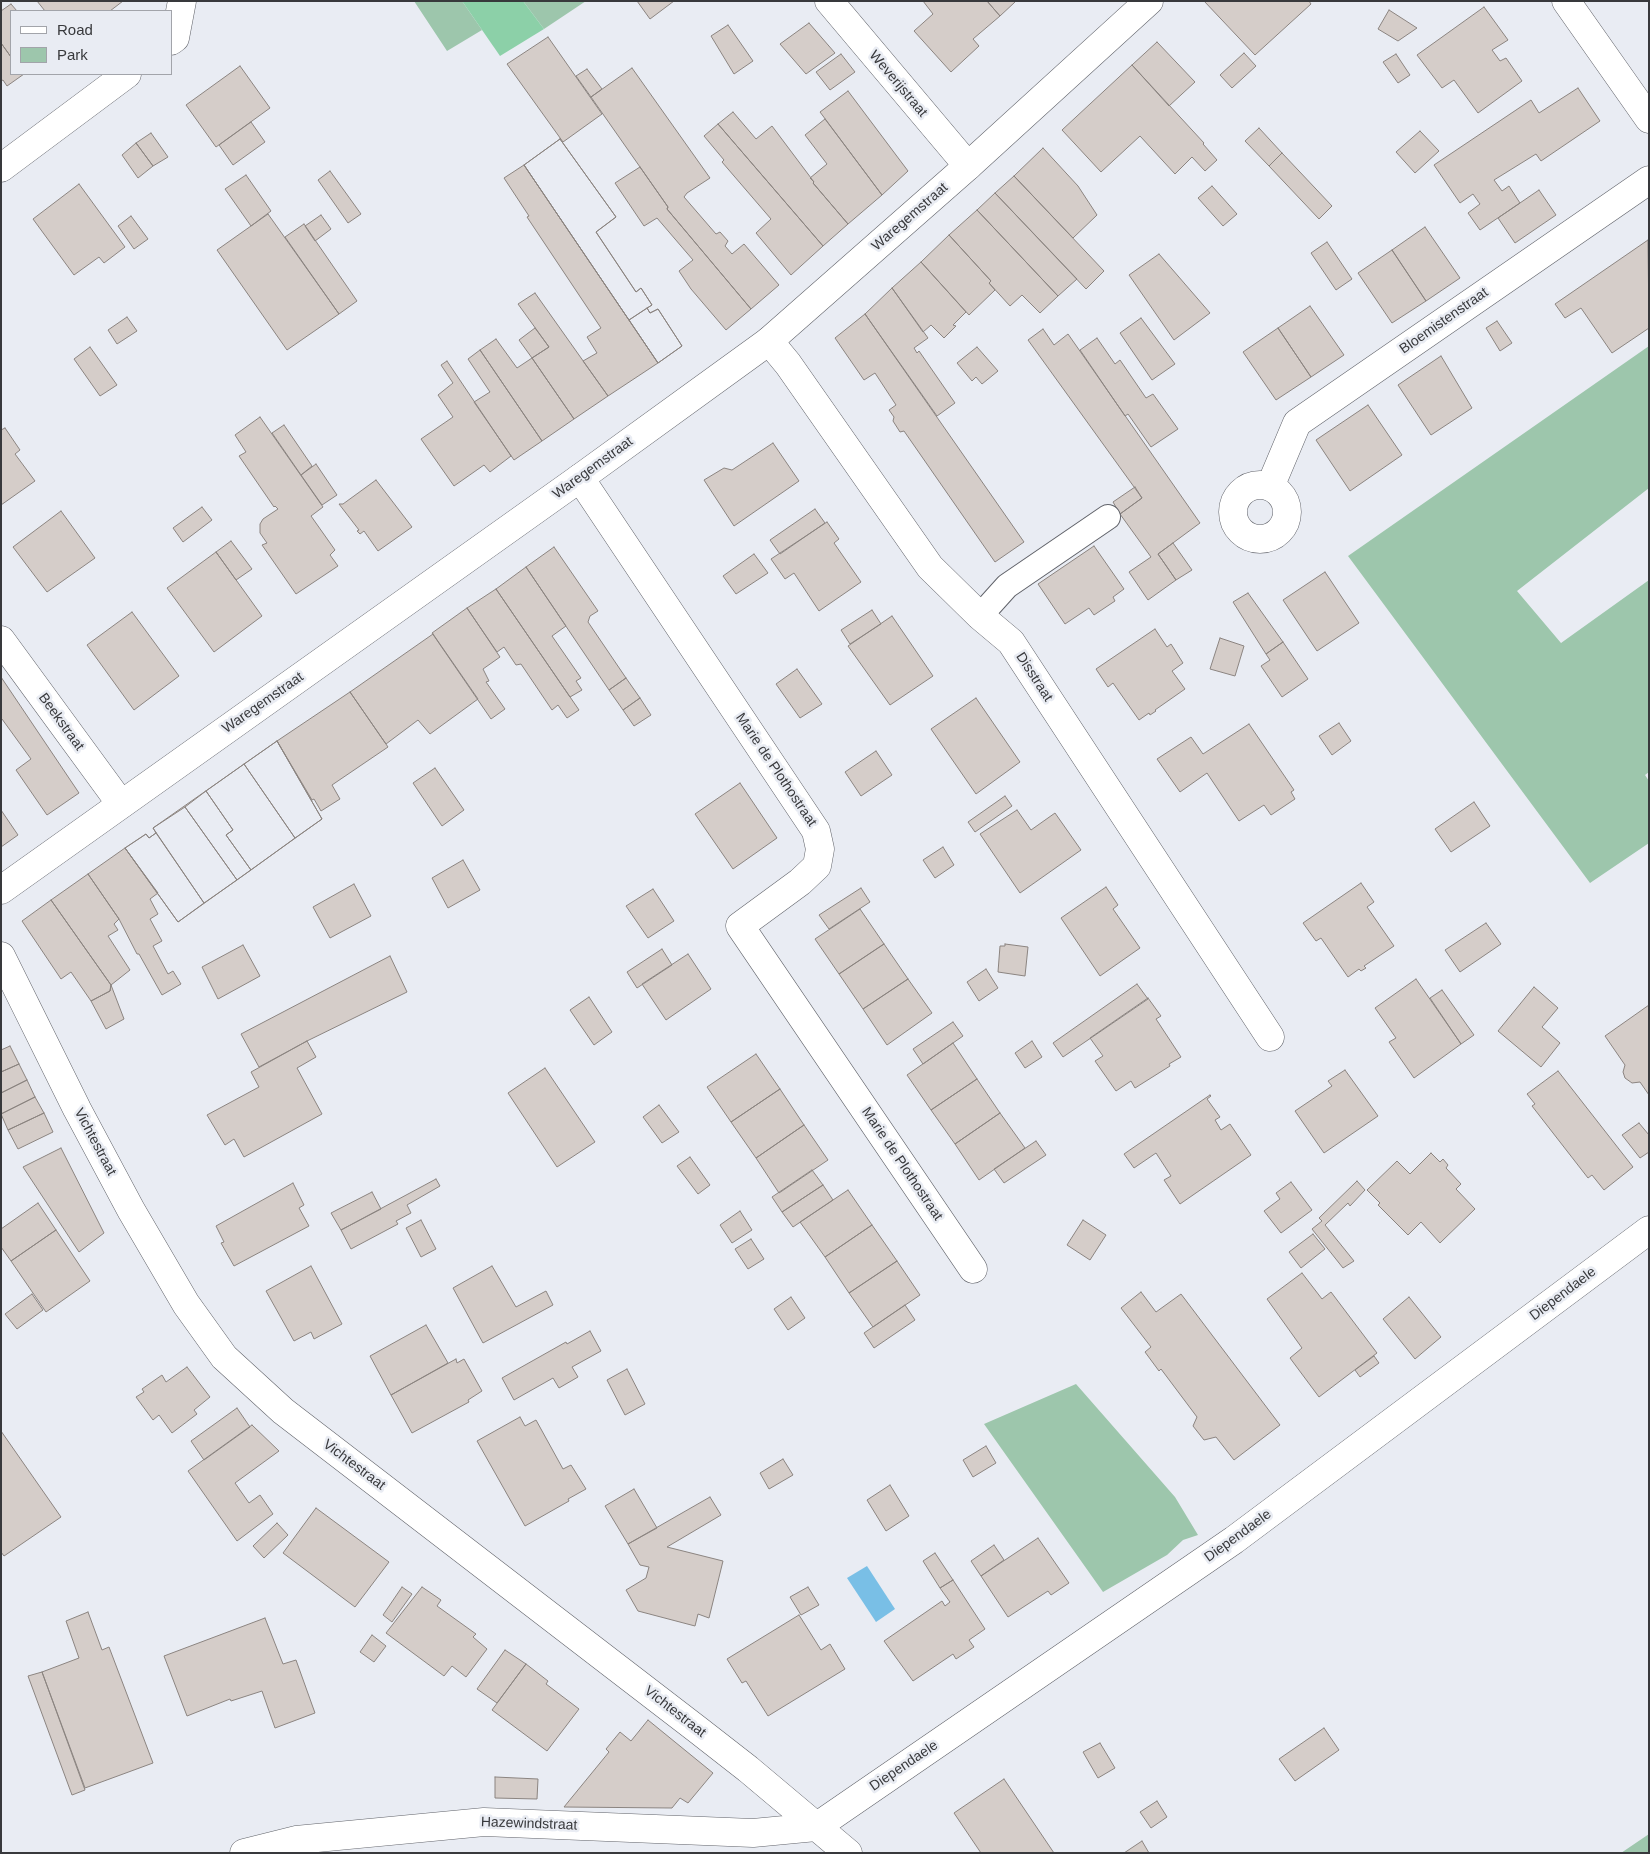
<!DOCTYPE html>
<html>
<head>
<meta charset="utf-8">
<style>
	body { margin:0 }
	#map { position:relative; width:1650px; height:1854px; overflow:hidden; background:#e9ecf3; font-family:Helvetica,sans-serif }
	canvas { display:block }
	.frame { position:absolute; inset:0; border:2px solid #38393c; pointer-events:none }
	.legend { position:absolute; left:10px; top:10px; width:162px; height:65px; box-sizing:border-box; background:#e9ecf3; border:1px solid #a2a4aa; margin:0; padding:6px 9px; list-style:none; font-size:15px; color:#38393c }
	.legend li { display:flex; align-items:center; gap:10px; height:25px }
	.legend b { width:25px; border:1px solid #a2a4aa }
</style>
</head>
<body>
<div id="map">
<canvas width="1650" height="1854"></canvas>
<div class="frame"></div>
<ul class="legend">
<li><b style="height:6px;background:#fff"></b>Road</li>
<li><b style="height:14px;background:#9dc6ac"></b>Park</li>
</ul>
</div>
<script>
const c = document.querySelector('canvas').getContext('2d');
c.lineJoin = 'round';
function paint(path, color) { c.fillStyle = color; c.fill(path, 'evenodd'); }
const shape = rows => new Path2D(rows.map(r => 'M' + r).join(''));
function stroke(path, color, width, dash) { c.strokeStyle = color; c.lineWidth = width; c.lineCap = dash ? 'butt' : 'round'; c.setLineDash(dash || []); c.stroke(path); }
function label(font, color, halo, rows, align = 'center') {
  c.font = font + ' Helvetica,sans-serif'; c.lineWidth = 5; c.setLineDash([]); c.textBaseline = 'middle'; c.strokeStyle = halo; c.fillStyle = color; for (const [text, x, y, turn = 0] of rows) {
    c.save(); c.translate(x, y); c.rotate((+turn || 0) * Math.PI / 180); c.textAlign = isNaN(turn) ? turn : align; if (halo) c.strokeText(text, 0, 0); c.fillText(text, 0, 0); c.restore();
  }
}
const green = shape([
	[414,1,462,1,482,30,447,51],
	[523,1,586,1,544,29],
	[1649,346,1649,488,1517,591,1561,643,1649,580,1649,772,1645,775,1649,781,1649,843,1590,883,1348,556],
	[1076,1384,1175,1497,1198,1535,1183,1540,1167,1555,1103,1592,984,1424],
	[1649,1834,1649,1853,1621,1853]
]);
const forest = shape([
	[462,1,523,1,544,29,500,56]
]);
const water = shape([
	[867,1566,895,1609,876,1622,847,1578]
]);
const building = shape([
	[37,1,123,1,110,11,45,11,37,1],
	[637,1,674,1,650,19,637,1],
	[923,1,987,1,1000,16,973,39,979,46,951,72,914,31,933,14,923,1],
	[987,1,1014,1,1015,2,1000,16,987,1],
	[1204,1,1309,1,1311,4,1255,55,1204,1],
	[11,4,17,11,11,11,11,57,1,43,1,11,11,4],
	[1484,7,1508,40,1492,50,1500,61,1506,58,1522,81,1478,113,1454,80,1442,88,1417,55,1484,7],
	[1389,10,1417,28,1398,41,1378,29,1389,10],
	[809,23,835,53,806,74,780,44,809,23],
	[728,25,753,61,734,74,711,36,728,25],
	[548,37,602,114,563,142,507,64,548,37],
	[1157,42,1195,82,1169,106,1132,65,1157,42],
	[1,43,11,57,11,74,24,74,7,86,3,80,1,81,1,43],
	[1244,53,1256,66,1232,88,1220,75,1244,53],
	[841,54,855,72,830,90,816,72,841,54],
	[1396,54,1410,75,1398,83,1383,62,1396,54],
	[1132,65,1204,143,1203,144,1217,160,1205,171,1192,157,1175,174,1140,136,1101,172,1062,130,1132,65],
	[240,66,270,108,216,147,186,105,240,66],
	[632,68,710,178,687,193,684,197,716,234,720,232,728,241,725,246,732,254,744,244,779,285,751,309,667,209,668,207,591,97,632,68],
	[587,69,602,89,591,97,576,76,587,69],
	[1578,88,1600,121,1541,161,1536,154,1494,180,1502,191,1509,186,1520,203,1480,230,1468,213,1480,204,1473,194,1460,203,1434,165,1531,100,1539,113,1578,88],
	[848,91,908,171,882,195,820,112,848,91],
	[733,112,756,139,772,126,814,182,813,183,848,224,823,246,718,124,733,112],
	[825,119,882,195,848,224,813,183,814,182,810,178,827,164,805,135,825,119],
	[251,122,265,142,233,165,219,145,251,122],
	[718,124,823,246,791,275,756,233,771,219,722,162,724,160,704,136,718,124],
	[1259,128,1282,153,1269,166,1245,141,1259,128],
	[1420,131,1439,151,1415,173,1396,152,1420,131],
	[151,133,168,157,153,166,136,143,151,133],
	[560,139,616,217,596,232,636,292,641,288,652,305,647,308,650,313,658,309,682,346,658,363,524,165,560,139],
	[560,139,616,217,596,232,636,292,641,288,652,305,629,320,524,165,560,139],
	[136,143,153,166,138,178,122,155,136,143],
	[1043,148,1078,186,1097,215,1073,238,1014,176,1043,148],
	[1282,153,1332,206,1319,219,1269,166,1282,153],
	[524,165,658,363,608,396,583,361,597,353,587,337,601,328,527,217,529,216,504,178,524,165],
	[640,167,668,207,667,209,751,309,726,330,691,289,679,271,693,260,657,218,644,226,615,183,640,167],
	[330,171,361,214,348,223,318,180,330,171],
	[246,175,271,211,251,226,225,189,246,175],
	[1014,176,1104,271,1086,289,995,193,1014,176],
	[79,184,125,247,104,263,99,257,74,275,33,219,79,184],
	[1212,186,1237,214,1223,226,1198,198,1212,186],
	[1539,190,1556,215,1515,243,1498,218,1539,190],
	[995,193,1077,279,1058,296,977,210,995,193],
	[977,210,1058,296,1040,313,1022,295,1010,306,989,283,991,281,949,235,977,210],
	[268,214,339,314,287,350,217,250,268,214],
	[321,215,331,229,315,241,305,226,321,215],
	[131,216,148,239,134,249,118,226,131,216],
	[304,224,357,301,339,314,285,237,304,224],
	[1425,227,1460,278,1426,301,1392,250,1425,227],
	[949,235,991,281,989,283,995,290,969,315,921,262,949,235],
	[1648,240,1649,328,1612,353,1581,308,1565,318,1555,304,1648,240],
	[1327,242,1352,279,1336,290,1311,253,1327,242],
	[1392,250,1426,301,1392,323,1358,273,1392,250],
	[1159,254,1210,313,1174,340,1129,275,1159,254],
	[921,262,966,312,953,325,956,326,944,338,931,325,923,332,892,288,921,262],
	[892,288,928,338,914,348,917,353,919,351,955,403,937,416,865,314,892,288],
	[535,293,608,396,574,419,532,358,549,347,518,304,535,293],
	[1310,306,1344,355,1311,377,1278,328,1310,306],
	[647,308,650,313,658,309,682,346,658,363,629,320,647,308],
	[865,314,1024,542,995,562,904,431,900,432,893,421,894,417,889,410,896,405,875,373,864,380,835,338,865,314],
	[127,317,137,331,117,344,108,330,127,317],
	[1141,318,1175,364,1152,380,1120,333,1141,318],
	[1497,321,1512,343,1500,351,1486,328,1497,321],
	[535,328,549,347,532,358,519,340,535,328],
	[1278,328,1311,377,1276,400,1243,352,1278,328],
	[1043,329,1054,345,1068,334,1200,523,1158,554,1176,580,1148,600,1129,572,1151,557,1120,514,1142,498,1028,340,1043,329],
	[1097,338,1115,364,1120,360,1146,398,1153,394,1178,429,1151,447,1128,414,1125,416,1080,350,1097,338],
	[496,339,517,368,532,358,574,419,542,441,480,350,496,339],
	[90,347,117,385,100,396,74,359,90,347],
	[977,347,998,371,982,384,976,377,972,381,957,363,977,347],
	[480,350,542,441,514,460,474,402,490,392,468,359,480,350],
	[1441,356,1472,408,1431,435,1398,385,1441,356],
	[447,361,511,456,490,472,484,465,454,486,421,439,453,417,438,395,453,383,441,365,447,361],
	[1368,405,1402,455,1350,491,1316,440,1368,405],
	[260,417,323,507,311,516,335,550,330,555,338,566,296,594,262,545,267,543,260,533,260,524,263,519,278,509,275,506,274,507,239,456,246,452,235,435,260,417],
	[284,425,312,466,301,475,272,433,284,425],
	[5,428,20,450,15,454,35,481,1,505,1,430,5,428],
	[773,443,799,481,734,526,704,480,724,468,732,470,773,443],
	[316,464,337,495,322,505,301,475,316,464],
	[376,480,412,527,378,551,364,531,360,534,357,531,359,530,339,504,343,504,376,480],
	[1135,487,1142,498,1120,514,1113,502,1135,487],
	[202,507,212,520,183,542,173,528,202,507],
	[815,509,825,523,780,554,770,540,815,509],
	[61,511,95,558,47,592,13,547,61,511],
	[827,522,839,539,834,543,861,582,819,611,794,573,785,579,771,559,827,522],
	[231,541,252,569,236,580,216,552,231,541],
	[1173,543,1192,570,1176,580,1158,554,1173,543],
	[1094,546,1124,589,1113,597,1115,601,1094,615,1089,608,1065,624,1038,584,1094,546],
	[554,547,598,611,590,616,588,622,626,678,609,690,526,567,554,547],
	[216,552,262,616,214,652,167,588,216,552],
	[754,554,768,573,736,594,723,576,754,554],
	[526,567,566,626,552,636,581,678,576,681,582,690,570,697,496,589,526,567],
	[1325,572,1359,623,1317,651,1283,600,1325,572],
	[496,589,579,710,567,718,558,705,552,710,521,664,516,665,504,647,497,652,467,608,496,589],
	[1248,593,1283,642,1266,654,1233,602,1248,593],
	[467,608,500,657,483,669,489,681,486,682,505,709,491,719,432,633,467,608],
	[872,610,881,624,850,644,841,630,872,610],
	[132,612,179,676,134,710,87,645,132,612],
	[892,616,933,676,890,705,848,646,892,616],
	[1155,629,1167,647,1171,644,1183,663,1172,671,1185,689,1155,710,1156,711,1150,715,1149,713,1139,720,1113,683,1108,687,1096,669,1155,629],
	[433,634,478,699,430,734,418,720,386,744,350,692,433,634],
	[1220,638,1244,646,1235,676,1210,669,1220,638],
	[1283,642,1308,679,1282,697,1261,666,1270,660,1266,654,1283,642],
	[797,669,822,704,800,718,776,684,797,669],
	[1,677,79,793,47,815,16,770,31,759,2,719,1,719,1,677],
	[626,678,640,698,623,710,609,690,626,678],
	[350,692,388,747,332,785,340,799,321,811,314,799,312,800,277,741,350,692],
	[640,698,651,715,634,726,623,710,640,698],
	[976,698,1020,762,976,794,931,729,976,698],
	[1339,723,1351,741,1332,755,1319,736,1339,723],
	[1249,724,1294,790,1291,792,1295,799,1271,815,1264,805,1239,821,1207,773,1180,792,1157,759,1191,737,1203,754,1249,724],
	[277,741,322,819,178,922,125,848,146,834,149,838,156,833,153,828,277,741],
	[277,741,322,819,295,838,244,764,277,741],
	[876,751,892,775,861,796,845,772,876,751],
	[244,764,295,838,251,870,226,835,233,830,206,791,244,764],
	[435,768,464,810,442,826,413,783,435,768],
	[740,783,777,838,733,869,695,814,740,783],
	[206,791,233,830,226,835,251,870,237,880,185,807,206,791],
	[1005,796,1012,806,975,832,968,822,1005,796],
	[1474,802,1490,826,1451,852,1435,829,1474,802],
	[185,807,237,880,204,903,153,828,185,807],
	[1,810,18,835,1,847,1,810],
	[1017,810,1031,830,1055,813,1081,850,1020,893,980,834,1017,810],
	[156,833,204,903,178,922,125,848,146,834,149,838,156,833],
	[943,847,954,865,935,878,923,860,943,847],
	[125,848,158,893,150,899,158,914,150,919,162,941,153,946,168,974,173,971,181,984,162,995,139,954,137,954,119,919,88,874,125,848],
	[463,860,480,890,448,908,432,878,463,860],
	[88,874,119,919,114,924,118,930,108,936,130,970,111,985,51,900,88,874],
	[1361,883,1374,902,1367,907,1394,946,1364,966,1366,968,1361,971,1359,969,1348,977,1321,938,1316,941,1303,923,1361,883],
	[354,884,371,916,330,938,313,907,354,884],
	[1106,887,1118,905,1113,909,1140,948,1100,976,1061,918,1106,887],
	[861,888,870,902,829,929,819,915,861,888],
	[653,889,674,921,648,938,626,906,653,889],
	[51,900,111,985,110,991,91,1001,71,972,61,979,22,921,51,900],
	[860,909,884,944,839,974,815,939,860,909],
	[1486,923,1501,944,1460,972,1445,950,1486,923],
	[884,944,908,979,863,1009,839,974,884,944],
	[1005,944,1028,947,1025,976,998,972,1000,946,1005,946,1005,944],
	[243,945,260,976,218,999,202,967,243,945],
	[662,949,672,965,637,988,627,972,662,949],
	[688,954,711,989,666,1020,642,984,688,954],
	[390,956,407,992,307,1041,259,1067,241,1034,390,956],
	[986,969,998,988,979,1001,967,982,986,969],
	[908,979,932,1013,887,1045,863,1009,908,979],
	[1416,979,1461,1044,1414,1078,1389,1042,1396,1038,1375,1008,1416,979],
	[1137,984,1148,999,1063,1057,1053,1043,1137,984],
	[111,985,124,1019,106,1029,91,1001,110,991,111,985],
	[1534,987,1558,1008,1542,1027,1560,1043,1541,1067,1498,1031,1534,987],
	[1442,990,1474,1035,1461,1044,1430,998,1442,990],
	[589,997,612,1032,594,1045,570,1010,589,997],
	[1148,998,1161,1016,1156,1019,1181,1057,1169,1064,1170,1066,1135,1088,1131,1081,1116,1091,1095,1061,1103,1056,1090,1038,1148,998],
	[1649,1005,1649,1095,1640,1082,1632,1083,1625,1078,1623,1072,1625,1065,1605,1036,1649,1005],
	[953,1022,963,1036,923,1064,913,1049,953,1022],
	[307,1041,316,1057,297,1068,322,1114,244,1157,234,1139,225,1145,207,1115,259,1087,251,1072,307,1041],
	[1032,1041,1042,1057,1025,1068,1015,1053,1032,1041],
	[953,1043,977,1079,931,1110,907,1075,953,1043],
	[10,1046,19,1064,1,1072,1,1050,10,1046],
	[756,1054,780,1089,731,1122,707,1087,756,1054],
	[19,1064,27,1080,1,1093,1,1072,19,1064],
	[545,1068,595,1142,557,1167,508,1093,545,1068],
	[1345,1070,1378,1116,1324,1153,1295,1111,1332,1086,1328,1081,1345,1070],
	[1558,1071,1633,1167,1604,1190,1592,1175,1588,1178,1532,1106,1535,1104,1527,1094,1558,1071],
	[977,1079,1000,1113,955,1144,931,1110,977,1079],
	[27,1080,35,1097,1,1114,1,1093,27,1080],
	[780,1089,804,1125,756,1158,731,1122,780,1089],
	[1210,1095,1211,1096,1207,1099,1220,1117,1215,1120,1221,1130,1230,1124,1251,1155,1180,1204,1164,1180,1171,1176,1156,1153,1134,1168,1124,1154,1210,1095],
	[35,1097,44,1113,8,1130,1,1114,35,1097],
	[659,1105,679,1132,662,1143,643,1117,659,1105],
	[44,1113,53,1132,18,1149,8,1130,44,1113],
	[1000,1113,1025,1148,979,1180,955,1144,1000,1113],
	[1639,1123,1649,1135,1649,1152,1640,1158,1622,1135,1639,1123],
	[804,1125,828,1160,779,1193,756,1158,804,1125],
	[1036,1141,1046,1155,1004,1183,994,1169,1036,1141],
	[61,1148,104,1233,79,1252,23,1167,61,1148],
	[1431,1153,1440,1162,1443,1159,1448,1165,1446,1168,1461,1184,1456,1189,1475,1209,1440,1243,1421,1222,1408,1235,1378,1205,1380,1203,1367,1190,1397,1161,1410,1174,1431,1153],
	[690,1157,710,1185,698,1194,677,1166,690,1157],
	[812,1170,823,1185,782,1212,772,1197,812,1170],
	[436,1179,440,1186,407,1205,411,1213,396,1221,398,1224,351,1249,341,1230,436,1179],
	[1357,1181,1365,1190,1350,1206,1348,1203,1325,1225,1354,1261,1343,1268,1312,1229,1322,1221,1319,1218,1357,1181],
	[1291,1182,1312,1210,1281,1233,1264,1211,1280,1199,1276,1193,1291,1182],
	[293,1183,304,1205,299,1208,309,1226,234,1266,221,1243,224,1242,216,1226,293,1183],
	[823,1185,833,1200,793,1227,782,1212,823,1185],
	[848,1190,872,1225,825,1257,800,1222,848,1190],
	[372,1192,381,1209,341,1230,331,1213,372,1192],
	[38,1203,56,1230,11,1261,1,1247,1,1229,38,1203],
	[740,1211,752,1230,732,1243,720,1225,740,1211],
	[421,1220,436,1249,421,1257,406,1228,421,1220],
	[1083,1220,1106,1235,1090,1260,1067,1245,1083,1220],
	[872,1225,897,1261,849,1293,825,1257,872,1225],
	[56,1230,90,1281,46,1312,11,1261,56,1230],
	[1313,1234,1325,1249,1301,1268,1289,1252,1313,1234],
	[751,1239,764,1259,748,1269,735,1249,751,1239],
	[897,1261,920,1295,873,1327,849,1293,897,1261],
	[311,1266,342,1324,314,1339,311,1332,294,1341,266,1291,311,1266],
	[492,1266,516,1307,546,1291,553,1305,483,1343,453,1288,492,1266],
	[1302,1273,1322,1299,1331,1292,1377,1353,1319,1397,1290,1358,1302,1348,1267,1299,1302,1273],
	[1141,1292,1156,1312,1181,1294,1280,1425,1234,1460,1216,1437,1204,1440,1193,1426,1197,1417,1161,1369,1159,1371,1145,1352,1151,1347,1121,1308,1141,1292],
	[32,1294,43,1310,17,1329,5,1314,32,1294],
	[791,1297,805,1318,788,1330,774,1309,791,1297],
	[1409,1297,1441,1337,1415,1359,1383,1319,1409,1297],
	[905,1305,915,1320,874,1348,864,1333,905,1305],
	[426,1325,448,1363,391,1395,370,1356,426,1325],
	[590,1331,601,1351,572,1367,578,1377,559,1388,553,1378,514,1400,502,1378,566,1342,567,1344,590,1331],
	[1374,1356,1379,1363,1360,1377,1355,1370,1374,1356],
	[456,1359,457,1363,464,1359,482,1391,468,1400,469,1402,412,1433,391,1395,456,1359],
	[187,1367,210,1397,194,1410,197,1414,172,1433,159,1415,153,1420,136,1397,144,1392,142,1389,162,1375,166,1382,187,1367],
	[627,1369,645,1404,625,1415,607,1380,627,1369],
	[237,1408,250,1427,204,1460,191,1441,237,1408],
	[520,1417,525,1426,536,1420,563,1469,571,1465,586,1489,568,1499,569,1501,525,1526,477,1441,520,1417],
	[252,1425,279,1451,235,1483,249,1503,260,1495,273,1514,237,1541,188,1471,252,1425],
	[1,1431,61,1517,4,1556,1,1552,1,1431],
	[986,1446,996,1463,973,1477,963,1460,986,1446],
	[783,1459,793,1475,769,1489,760,1473,783,1459],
	[890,1485,909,1516,886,1531,867,1500,890,1485],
	[634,1489,657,1528,628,1544,605,1506,634,1489],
	[710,1497,721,1515,667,1547,723,1561,709,1618,698,1614,695,1626,638,1611,626,1590,646,1578,649,1567,640,1565,628,1544,710,1497],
	[316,1508,389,1562,355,1607,283,1553,316,1508],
	[277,1523,288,1535,264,1558,253,1546,277,1523],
	[1038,1538,1069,1583,1051,1595,1048,1591,1008,1617,981,1576,1038,1538],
	[994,1545,1004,1560,981,1576,971,1561,994,1545],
	[935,1553,953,1580,940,1588,923,1561,935,1553],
	[953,1580,985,1629,969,1640,974,1647,956,1659,953,1654,913,1681,884,1641,942,1601,945,1606,950,1602,940,1588,953,1580],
	[402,1587,412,1594,392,1622,383,1615,402,1587],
	[422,1587,441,1600,437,1606,476,1634,473,1637,487,1649,466,1677,452,1666,444,1676,386,1633,422,1587],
	[808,1587,819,1605,801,1615,790,1597,808,1587],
	[88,1612,102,1650,109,1647,153,1763,85,1788,42,1672,79,1658,66,1621,88,1612],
	[799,1615,821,1650,830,1644,845,1669,768,1716,746,1681,742,1683,727,1659,799,1615],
	[265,1618,283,1664,296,1660,315,1713,275,1728,262,1691,231,1701,230,1699,187,1716,164,1656,265,1618],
	[372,1635,386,1646,374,1662,360,1652,372,1635],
	[505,1650,526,1664,497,1703,477,1689,505,1650],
	[526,1664,548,1681,546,1684,579,1709,547,1751,492,1710,526,1664],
	[42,1672,85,1790,72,1795,28,1676,42,1672],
	[648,1720,713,1773,688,1803,680,1798,672,1808,564,1807,609,1752,606,1749,620,1732,631,1741,648,1720],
	[1324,1728,1339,1750,1295,1781,1279,1759,1324,1728],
	[1100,1743,1115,1768,1098,1778,1083,1752,1100,1743],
	[495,1777,538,1779,537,1799,495,1798,495,1777],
	[1004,1779,1054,1853,981,1853,954,1813,1004,1779],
	[1157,1801,1167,1817,1151,1828,1140,1812,1157,1801],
	[1142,1841,1149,1853,1124,1853,1142,1841]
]);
const service = shape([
	[980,616,1007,586,1108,517]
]);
const minor = shape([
	[829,1,968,166],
	[1566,1,1649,119],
	[171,41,175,38,182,1],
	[1,168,127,74],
	[769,341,788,364,930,567,980,616,1011,642,1270,1037],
	[580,478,816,831,820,849,817,866,800,882,740,926,973,1269],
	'1233 512a27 27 0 1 1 54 0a27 27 0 1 1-54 0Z',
	[1270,487,1297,423,1649,180],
	[1,640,121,804],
	[1,956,77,1109,131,1210,186,1304,224,1357,283,1411,698,1730,748,1769,848,1853],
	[244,1853,296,1840,484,1822,753,1833,816,1827,1234,1540,1649,1230]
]);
const tertiary = shape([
	[1,890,580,478,769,341,968,166,1149,1]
]);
const streetNames = [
	["Weverijstraat",898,84,50],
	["Waregemstraat",910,217,-41],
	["Bloemistenstraat",1444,321,-35],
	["Waregemstraat",593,468,-36],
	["Disstraat",1034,677,57],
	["Waregemstraat",263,703,-35],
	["Beekstraat",61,722,54],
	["Marie de Plothostraat",776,770,56],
	["Vichtestraat",95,1142,62],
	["Marie de Plothostraat",902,1164,56],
	["Diependaele",1563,1294,-37],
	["Vichtestraat",354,1465,37],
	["Diependaele",1238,1536,-36],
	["Vichtestraat",675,1712,38],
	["Diependaele",904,1766,-34],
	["Hazewindstraat",529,1824,2]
];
paint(green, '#9dc6ac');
paint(forest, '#8cd0a8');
paint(water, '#79bfe6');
paint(building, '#d5cdc9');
stroke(building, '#8b8480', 1);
stroke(service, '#61636a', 26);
stroke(minor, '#61636a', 29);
stroke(tertiary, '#61636a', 29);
stroke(service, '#fff', 24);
stroke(minor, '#fff', 28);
stroke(tertiary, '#fff', 28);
label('14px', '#38393c', '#e9ecf3', streetNames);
</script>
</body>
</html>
